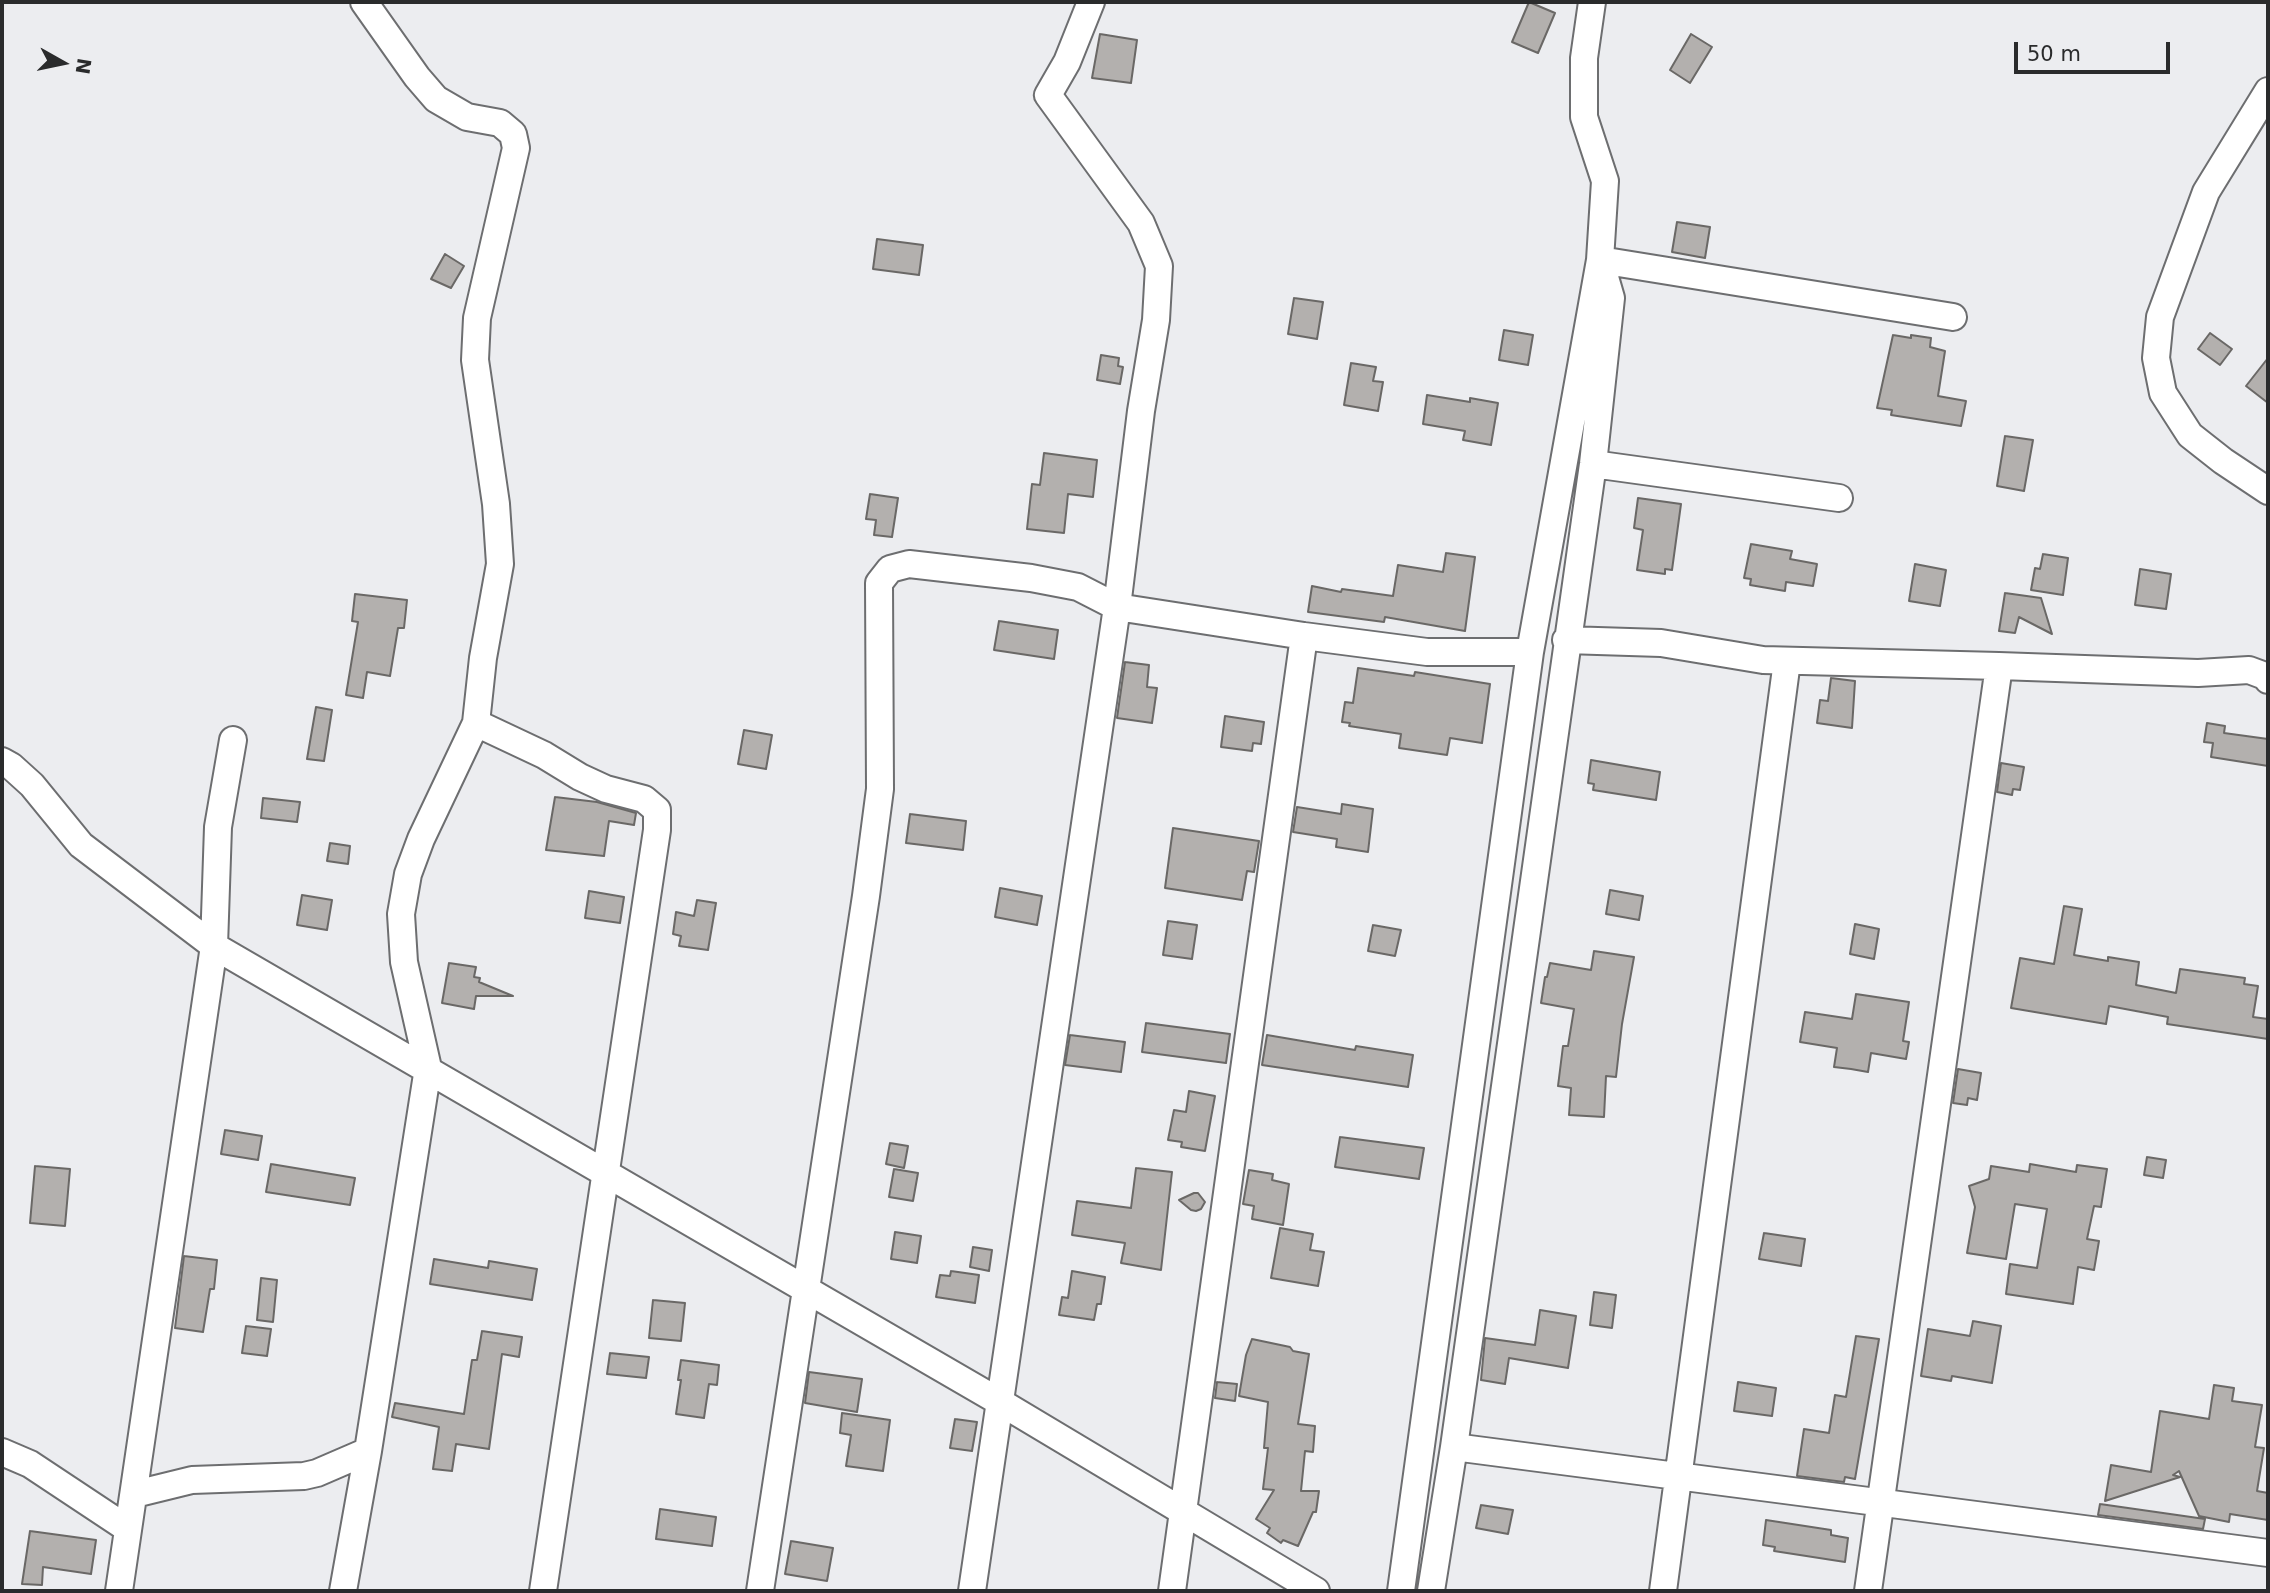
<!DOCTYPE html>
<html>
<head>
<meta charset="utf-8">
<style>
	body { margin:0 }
	#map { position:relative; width:2270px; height:1593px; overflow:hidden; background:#ecedf0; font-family:"DejaVu Sans",sans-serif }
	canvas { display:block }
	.frame { position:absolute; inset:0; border:4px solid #2a2b2c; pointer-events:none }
	.north { position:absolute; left:28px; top:28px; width:70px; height:70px; -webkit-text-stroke:5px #ecedf0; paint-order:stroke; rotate:99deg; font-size:19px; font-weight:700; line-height:28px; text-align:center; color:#2a2b2c }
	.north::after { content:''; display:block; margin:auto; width:24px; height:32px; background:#2a2b2c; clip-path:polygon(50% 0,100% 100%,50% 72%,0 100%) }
	.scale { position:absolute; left:2014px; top:42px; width:156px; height:32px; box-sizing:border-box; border:4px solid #2a2b2c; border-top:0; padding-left:9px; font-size:21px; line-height:24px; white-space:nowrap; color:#2a2b2c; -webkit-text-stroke:5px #ecedf0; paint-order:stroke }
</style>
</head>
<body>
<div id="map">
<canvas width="2270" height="1593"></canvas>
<div class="frame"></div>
<div class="north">N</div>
<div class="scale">50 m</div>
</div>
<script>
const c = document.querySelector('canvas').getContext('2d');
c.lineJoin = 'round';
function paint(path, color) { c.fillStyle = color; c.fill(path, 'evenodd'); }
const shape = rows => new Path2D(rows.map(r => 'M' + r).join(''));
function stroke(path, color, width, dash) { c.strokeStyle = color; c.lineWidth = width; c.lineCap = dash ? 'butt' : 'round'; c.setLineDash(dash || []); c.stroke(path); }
const building = shape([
	[1529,2,1555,13,1538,53,1512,42,1529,2],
	[1100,34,1137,40,1131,83,1092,78,1100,34],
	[1691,34,1712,47,1690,83,1670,70,1691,34],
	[1677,222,1710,227,1705,258,1672,252,1677,222],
	[877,239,923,245,919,275,873,269,877,239],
	[445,254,464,266,451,288,431,279,445,254],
	[1294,298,1323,302,1317,339,1288,334,1294,298],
	[1504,330,1533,335,1528,365,1499,360,1504,330],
	[2210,333,2232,349,2220,365,2198,349,2210,333],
	[1893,335,1911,338,1911,335,1931,338,1930,347,1945,351,1938,396,1966,401,1961,426,1891,415,1892,410,1877,408,1893,335],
	[1101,355,1119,358,1118,366,1123,367,1120,384,1097,380,1101,355],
	[2268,358,2268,403,2246,386,2268,358],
	[1351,363,1376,367,1373,381,1383,382,1378,411,1344,405,1351,363],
	[1427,395,1470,402,1470,398,1498,403,1491,445,1463,440,1465,431,1423,424,1427,395],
	[2005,436,2033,440,2024,491,1997,486,2005,436],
	[1044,453,1097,460,1093,497,1068,494,1064,533,1027,529,1032,484,1040,485,1044,453],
	[870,494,898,498,892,537,874,535,876,520,866,519,870,494],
	[1638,498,1681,504,1672,570,1665,569,1665,574,1637,570,1643,530,1634,528,1638,498],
	[1751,544,1792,551,1790,559,1817,564,1813,586,1786,582,1785,591,1750,585,1751,579,1744,578,1751,544],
	[1446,553,1475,557,1465,631,1385,617,1384,622,1308,612,1312,586,1341,592,1342,589,1393,596,1398,565,1443,572,1446,553],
	[2043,554,2068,558,2063,595,2031,590,2035,568,2040,569,2043,554],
	[1915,564,1946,570,1940,606,1909,601,1915,564],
	[2140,569,2171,574,2166,609,2135,605,2140,569],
	[2005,593,2041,598,2052,634,2019,617,2015,633,1999,631,2005,593],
	[355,594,407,600,404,628,398,628,390,676,367,672,363,698,346,695,358,622,352,621,355,594],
	[999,621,1058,630,1054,659,994,650,999,621],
	[1125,662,1149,665,1147,687,1157,688,1152,723,1117,718,1125,662],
	[1358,668,1414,676,1415,672,1490,684,1482,743,1450,738,1447,755,1399,748,1401,734,1349,726,1350,723,1342,722,1345,702,1353,703,1358,668],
	[1831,678,1855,681,1852,728,1817,723,1820,700,1828,701,1831,678],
	[316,707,332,710,324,761,307,759,316,707],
	[1225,716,1264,722,1261,744,1253,743,1252,751,1221,747,1225,716],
	[2207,723,2225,726,2224,733,2268,739,2268,766,2211,757,2213,743,2204,742,2207,723],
	[744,730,772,735,766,769,738,764,744,730],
	[1591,760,1660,772,1656,800,1593,790,1594,784,1588,783,1591,760],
	[2001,763,2024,767,2020,790,2013,789,2012,795,1997,792,2001,763],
	[555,797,597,802,636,813,634,825,609,821,604,856,546,850,555,797],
	[263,798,300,802,297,822,261,818,263,798],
	[1342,804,1373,809,1368,852,1336,847,1337,839,1293,832,1297,807,1341,814,1342,804],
	[910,814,966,821,963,850,906,843,910,814],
	[1173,828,1259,841,1254,872,1247,871,1242,900,1165,888,1173,828],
	[330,843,350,846,348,864,327,861,330,843],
	[1000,888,1042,896,1037,925,995,917,1000,888],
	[1610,890,1643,896,1639,920,1606,914,1610,890],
	[589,891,624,897,620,923,585,918,589,891],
	[302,895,332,900,327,930,297,925,302,895],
	[697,900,716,903,708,950,679,946,681,936,673,934,676,912,694,916,697,900],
	[2064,906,2082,909,2074,955,2108,961,2108,957,2139,962,2136,985,2176,993,2180,969,2245,978,2244,984,2258,986,2253,1017,2268,1019,2268,1039,2167,1024,2168,1017,2109,1006,2106,1024,2011,1008,2020,958,2054,964,2064,906],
	[1168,921,1197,925,1192,959,1163,955,1168,921],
	[1855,924,1879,929,1874,959,1850,954,1855,924],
	[1373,925,1401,930,1395,956,1368,951,1373,925],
	[1594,951,1634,957,1622,1024,1616,1077,1606,1076,1604,1117,1569,1115,1571,1088,1558,1086,1563,1046,1568,1046,1574,1009,1541,1003,1545,977,1547,977,1550,963,1591,970,1594,951],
	[449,963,476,967,474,977,480,978,479,982,513,996,476,996,474,1009,442,1003,449,963],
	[1856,994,1909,1002,1903,1041,1909,1042,1906,1059,1871,1053,1868,1072,1851,1069,1834,1067,1837,1048,1800,1042,1805,1012,1852,1019,1856,994],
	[1146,1023,1230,1034,1226,1063,1142,1052,1146,1023],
	[1070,1035,1125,1042,1121,1072,1065,1065,1070,1035],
	[1267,1035,1355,1050,1356,1046,1413,1055,1408,1087,1262,1065,1267,1035],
	[1958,1069,1981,1073,1977,1100,1968,1098,1967,1105,1953,1103,1958,1069],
	[1189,1091,1215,1096,1205,1151,1181,1147,1182,1142,1168,1140,1174,1110,1186,1112,1189,1091],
	[225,1130,262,1136,258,1160,221,1154,225,1130],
	[1340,1137,1424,1148,1419,1179,1335,1167,1340,1137],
	[890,1143,908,1146,904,1168,886,1164,890,1143],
	[2147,1157,2166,1160,2163,1178,2144,1175,2147,1157],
	[271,1164,355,1178,350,1205,266,1192,271,1164],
	[2030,1164,2076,1172,2077,1165,2107,1169,2101,1207,2094,1206,2087,1239,2099,1241,2094,1270,2078,1267,2073,1304,2006,1294,2010,1264,2037,1268,2047,1209,2015,1204,2006,1259,1967,1253,1975,1207,1969,1186,1989,1179,1991,1166,2029,1172,2030,1164],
	[35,1166,70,1169,65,1226,30,1223,35,1166],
	[1136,1168,1172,1172,1161,1270,1121,1263,1125,1243,1072,1235,1077,1201,1131,1208,1136,1168],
	[894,1169,918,1173,913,1201,889,1197,894,1169],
	[1249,1170,1273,1174,1272,1180,1289,1184,1283,1225,1252,1219,1254,1206,1243,1204,1249,1170],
	[1194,1193,1198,1193,1205,1202,1201,1209,1196,1211,1191,1210,1179,1200,1194,1193],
	[1280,1228,1313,1234,1310,1250,1324,1252,1318,1286,1271,1278,1280,1228],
	[895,1232,921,1236,917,1263,891,1259,895,1232],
	[1764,1233,1805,1239,1801,1266,1759,1259,1764,1233],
	[973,1247,992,1250,989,1271,970,1267,973,1247],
	[184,1256,217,1260,214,1289,210,1289,203,1332,175,1328,184,1256],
	[434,1259,488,1268,489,1261,537,1269,532,1300,430,1284,434,1259],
	[951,1271,979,1275,975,1303,936,1297,940,1275,950,1276,951,1271],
	[1072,1271,1105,1277,1101,1304,1097,1304,1094,1320,1059,1315,1062,1297,1068,1298,1072,1271],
	[261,1278,277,1280,273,1322,257,1320,261,1278],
	[1594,1292,1616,1295,1612,1328,1590,1325,1594,1292],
	[653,1300,685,1303,681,1341,649,1338,653,1300],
	[1540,1310,1576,1316,1568,1368,1509,1358,1505,1384,1481,1380,1485,1338,1535,1345,1540,1310],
	[1973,1321,2001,1326,1992,1383,1952,1376,1951,1381,1921,1376,1928,1329,1970,1336,1973,1321],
	[246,1326,271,1329,267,1356,242,1353,246,1326],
	[482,1331,522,1337,519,1357,502,1354,489,1449,456,1444,452,1471,433,1469,439,1427,392,1417,395,1403,464,1414,472,1360,477,1360,482,1331],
	[1856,1336,1879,1339,1855,1479,1845,1477,1844,1482,1797,1476,1804,1429,1829,1433,1835,1395,1846,1397,1856,1336],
	[1252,1339,1290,1347,1293,1351,1309,1354,1298,1424,1315,1426,1313,1452,1305,1451,1301,1491,1319,1491,1316,1512,1313,1512,1298,1546,1283,1540,1281,1543,1267,1533,1270,1528,1256,1519,1274,1490,1263,1489,1268,1448,1264,1448,1268,1402,1239,1396,1246,1355,1252,1339],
	[610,1353,649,1357,646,1378,607,1374,610,1353],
	[681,1360,719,1365,717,1385,709,1384,704,1418,676,1414,681,1380,678,1380,681,1360],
	[809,1372,862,1379,857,1412,805,1403,809,1372],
	[1217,1382,1237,1384,1235,1401,1215,1398,1217,1382],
	[1738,1382,1776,1388,1772,1416,1734,1411,1738,1382],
	[2214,1385,2234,1388,2232,1401,2262,1405,2255,1447,2264,1448,2257,1491,2268,1493,2268,1520,2230,1514,2229,1522,2199,1516,2179,1471,2173,1475,2180,1477,2105,1501,2111,1465,2151,1472,2160,1411,2209,1419,2214,1385],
	[842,1413,890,1420,883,1471,846,1466,851,1435,840,1433,842,1413],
	[955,1419,977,1422,972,1451,950,1448,955,1419],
	[2100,1504,2205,1519,2203,1529,2098,1515,2100,1504],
	[1481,1505,1513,1510,1508,1534,1476,1528,1481,1505],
	[660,1509,716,1517,712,1546,656,1539,660,1509],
	[1766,1520,1831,1530,1831,1535,1848,1538,1845,1562,1774,1551,1775,1547,1763,1545,1766,1520],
	[30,1531,96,1540,91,1574,43,1567,42,1585,22,1584,30,1531],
	[791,1541,833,1548,827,1581,785,1574,791,1541]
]);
const minor = shape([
	[2268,91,2206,192,2160,317,2156,358,2163,393,2190,435,2223,461,2268,491],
	[1593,464,1839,498],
	[1566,640,1661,643,1763,660,1999,666,2198,673,2249,670,2265,676,2268,680],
	[476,723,544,755,580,777,606,789,644,799,657,810,657,830,543,1591],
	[2,761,11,766,32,785,81,845,214,946,1000,1402,1316,1591],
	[1454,1447,2268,1553],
	[2,1452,30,1464,128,1529],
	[135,1494,192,1480,304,1476,317,1473,368,1451],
	[119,1591,214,946,218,827,233,740],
	[343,1591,368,1451,428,1068,404,962,401,914,408,874,421,839,476,723,483,658,500,564,496,504,475,360,477,318,516,148,513,134,500,123,467,117,436,99,417,77,364,2],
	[760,1591,866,896,880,789,879,583,890,569,909,564,1031,578,1078,587,1117,607,1304,636,1427,652,1530,652],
	[972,1591,1117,607,1141,411,1156,320,1159,266,1141,223,1048,95,1067,62,1091,2],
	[1172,1591,1304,636],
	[1401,1591,1530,652,1600,260,1953,317],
	[1431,1591,1454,1447,1593,464,1611,298,1600,260,1605,181,1584,117,1584,58,1592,2],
	[1663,1591,1787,661],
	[1868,1591,1999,666]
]);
paint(building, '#b3b0ae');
stroke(building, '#6a6866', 2);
stroke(minor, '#6d6e70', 30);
stroke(minor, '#fff', 26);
</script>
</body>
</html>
